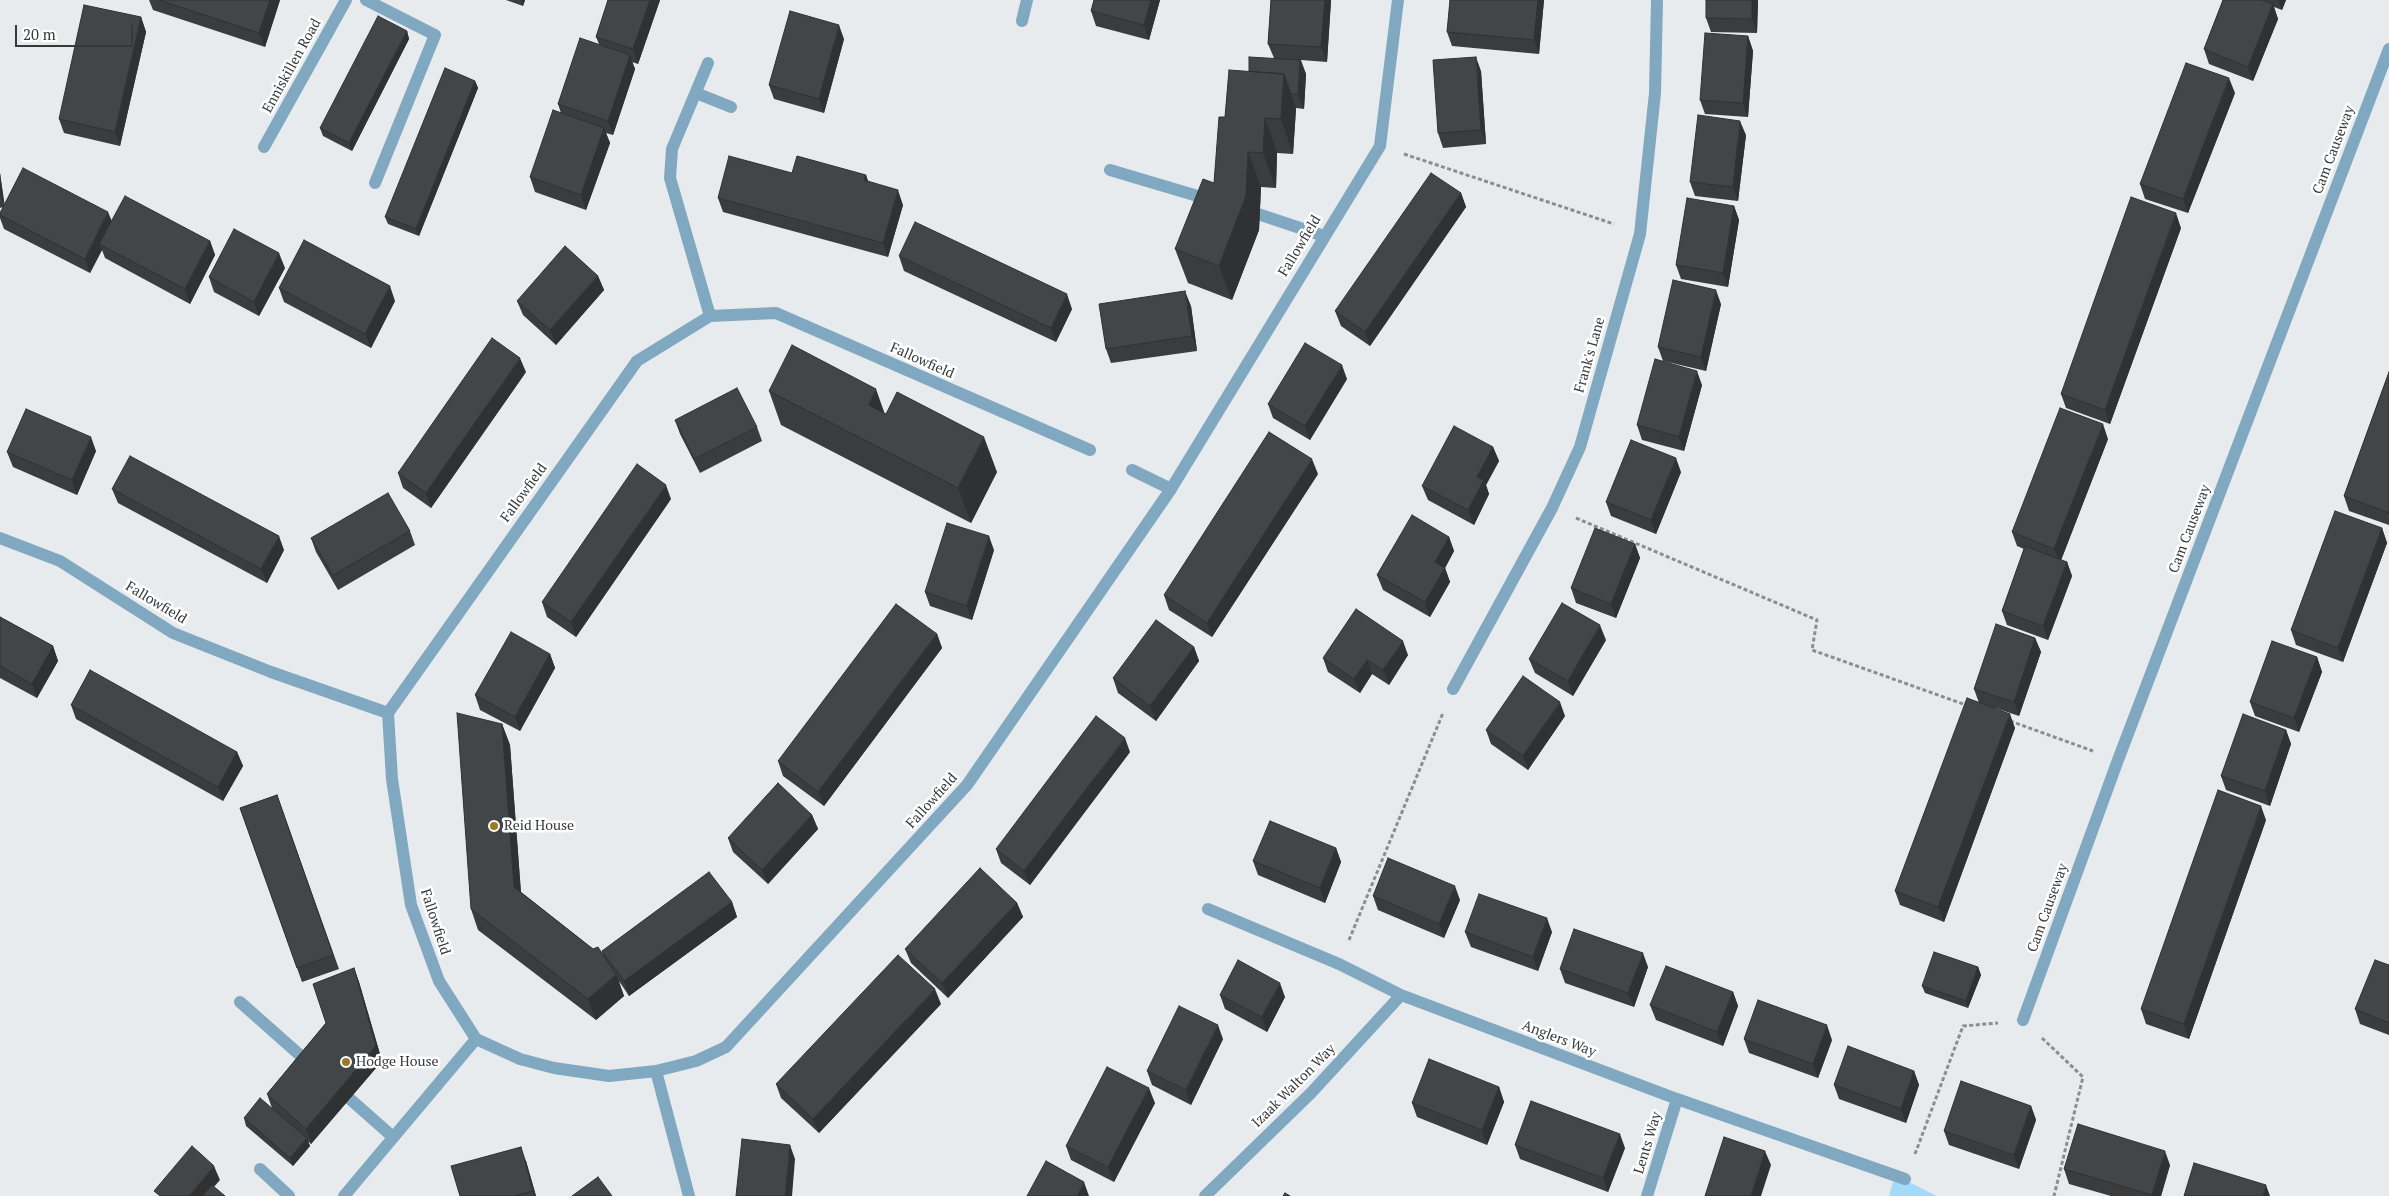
<!DOCTYPE html>
<html>
<head>
<meta charset="utf-8">
<style>
	body { margin:0 }
	#map { position:relative; width:2389px; height:1196px; overflow:hidden; background:#e8ebee; font-family:"PT Serif",serif }
	canvas { display:block }
	.scale { position:absolute; left:15px; top:25px; width:118px; height:22px; box-sizing:border-box; border:2px solid #373839; border-top:0; padding-left:6px; font-size:15px; line-height:18px; white-space:nowrap; color:#373839; -webkit-text-stroke:4px #fff; paint-order:stroke }
</style>
</head>
<body>
<div id="map">
<canvas width="2389" height="1196"></canvas>
<div class="scale">20 m</div>
</div>
<script>
const c = document.querySelector('canvas').getContext('2d');
c.lineJoin = 'round';
function paint(path, color) { c.fillStyle = color; c.fill(path, 'evenodd'); }
const shape = rows => new Path2D(rows.map(r => 'M' + r).join(''));
function stroke(path, color, width, dash) { c.strokeStyle = color; c.lineWidth = width; c.lineCap = dash ? 'butt' : 'round'; c.setLineDash(dash || []); c.stroke(path); }
function label(font, color, halo, rows, align = 'center') {
  c.font = font + ' "PT Serif",serif'; c.lineWidth = 5; c.setLineDash([]); c.textBaseline = 'middle'; c.strokeStyle = halo; c.fillStyle = color; for (const [text, x, y, turn = 0] of rows) {
    c.save(); c.translate(x, y); c.rotate((+turn || 0) * Math.PI / 180); c.textAlign = isNaN(turn) ? turn : align; if (halo) c.strokeText(text, 0, 0); c.fillText(text, 0, 0); c.restore();
  }
}
const green = shape([
	[1895,1175,1937,1196,1889,1196]
]);
const path = shape([
	[1404,154,1614,224],
	[1576,518,1817,620,1812,650,1966,705],
	[2010,721,2093,751],
	[1349,940,1443,713],
	[2042,1038,2083,1077,2054,1196],
	[1915,1154,1963,1026,1998,1023]
]);
const lane = shape([
	[366,0,435,35,375,183],
	[1022,21,1027,0],
	[1110,170,1211,200],
	[1258,214,1324,236],
	[240,1002,310,1064],
	[350,1099,393,1137]
]);
const street = shape([
	[708,63,672,149,670,178,710,316],
	[696,93,731,107],
	[264,147,346,0],
	[1090,450,776,313,710,316,637,361,388,713,392,779,411,905,439,981,476,1039,520,1059,554,1068,609,1076,656,1071,696,1061,726,1047,967,785,1171,489,1380,146,1398,0],
	[1132,470,1171,489],
	[0,538,60,561,173,633,271,672,388,713],
	[1453,689,1552,508,1580,447,1640,234,1655,93,1657,0],
	[1208,909,1339,964,1401,995,1677,1099,1905,1179],
	[2023,1020,2118,760,2389,49],
	[656,1071,689,1196],
	[260,1169,289,1196],
	[344,1196,476,1039],
	[1205,1196,1311,1093,1401,995],
	[1647,1196,1677,1099]
]);
const wall = shape([
	[149,0,280,0,265,47,153,10],
	[506,0,525,0,523,6],
	[608,0,660,0,638,64,632,62,635,69,613,135,606,133,610,143,586,210,535,192,530,177,561,113,558,104,599,44,596,37],
	[1094,0,1160,0,1149,40,1096,26,1091,11],
	[1271,0,1331,0,1327,62,1301,60,1306,74,1304,109,1296,108,1293,154,1277,153,1276,188,1261,187,1259,230,1232,300,1188,283,1175,249,1214,183,1225,117,1249,71,1274,58,1268,44],
	[1450,0,1544,0,1539,54,1452,46,1447,32],
	[1706,0,1758,0,1757,33,1711,32,1706,18],
	[2223,0,2286,0,2282,10,2274,7,2278,19,2253,81,2209,64,2204,49],
	[141,17,146,32,120,146,64,133,59,119],
	[407,31,409,39,352,151,323,136,320,128],
	[1748,36,1753,51,1748,117,1705,114,1700,100],
	[844,39,824,113,774,99,769,85],
	[1481,71,1486,144,1443,148,1438,133],
	[475,81,478,88,419,236,388,224,385,217],
	[2235,93,2188,213,2145,199,2140,184],
	[1746,135,1738,201,1695,196,1690,182],
	[0,173,4,204,112,221,210,241,215,255,190,304,105,258,102,250,90,273,4,229,0,218,0,213,3,207,0,208],
	[792,173,866,175,868,182,903,205,888,257,723,212,718,198],
	[1461,193,1466,207,1370,346,1341,326,1335,311],
	[1734,206,1739,220,1728,287,1681,279,1676,265],
	[2181,228,2110,424,2066,408,2061,394],
	[899,256,1072,309,1056,342,904,271],
	[285,268,259,316,214,292,209,277],
	[598,276,604,290,556,345,523,315,517,301],
	[279,288,395,301,371,348,284,302],
	[1721,304,1706,371,1663,361,1658,347],
	[1191,306,1197,351,1111,363,1106,349],
	[526,372,431,508,403,488,398,473],
	[2389,372,2389,525,2349,511,2344,496],
	[1347,379,1310,440,1273,418,1268,404],
	[1702,385,1684,451,1642,440,1637,425],
	[769,391,885,414,997,472,971,523,781,425],
	[675,420,757,427,762,441,700,473,680,434],
	[2108,439,2061,560,2067,562,2072,576,2048,640,2007,625,2002,611,2024,549,2017,546,2012,532],
	[1493,447,1499,461,1486,485,1489,494,1474,525,1428,500,1422,486],
	[96,451,77,495,13,467,7,452],
	[1681,472,1656,534,1611,516,1606,502],
	[1318,474,1212,637,1169,610,1164,595],
	[112,489,284,550,267,583,118,503],
	[671,499,576,637,547,617,542,602],
	[2382,528,2387,543,2343,662,2296,645,2291,630],
	[410,531,415,545,338,590,316,552,311,538],
	[1449,537,1454,551,1445,568,1450,582,1430,617,1383,590,1377,575],
	[1635,544,1640,558,1616,618,1576,603,1571,588],
	[994,550,972,620,930,606,925,592],
	[0,617,53,646,58,661,37,698,0,678],
	[937,634,942,648,824,806,783,776,778,761],
	[2035,638,2041,652,2019,716,1995,708,2015,728,1944,922,1900,905,1895,891,1979,703,1974,689],
	[1606,640,1573,696,1535,673,1529,659],
	[1194,647,1199,661,1156,721,1118,693,1113,678],
	[550,654,555,668,520,731,480,710,475,695],
	[1408,655,1389,685,1372,674,1360,693,1328,672,1323,658],
	[2317,657,2322,672,2299,732,2255,716,2250,702],
	[71,705,237,752,243,766,223,801,76,719],
	[1565,716,1528,770,1491,744,1486,730],
	[502,724,510,745,521,892,593,949,603,956,602,951,732,902,737,917,629,996,619,981,624,996,596,1020,478,930,471,909],
	[2286,730,2291,744,2270,806,2226,790,2221,776],
	[1130,752,1030,885,1001,863,996,849],
	[277,795,339,969,302,982,240,808],
	[812,815,818,829,768,884,733,852,728,838],
	[2266,820,2189,1039,2146,1024,2141,1009],
	[1336,848,1341,862,1325,903,1258,875,1253,861],
	[1373,896,1460,900,1444,938,1378,910],
	[1017,903,1023,917,948,998,911,963,905,949],
	[1465,932,1552,932,1538,971,1471,947],
	[2389,965,2389,1035,2360,1024,2355,1009],
	[1648,967,1634,1007,1565,983,1560,969],
	[1978,967,1981,975,1968,1008,1925,993,1922,986],
	[354,968,359,982,382,1061,311,1144,308,1141,310,1146,293,1166,246,1126,244,1118,272,1108,267,1094,326,1023],
	[1733,992,1738,1006,1723,1046,1656,1020,1650,1005],
	[1220,995,1285,997,1267,1032,1225,1009],
	[941,1004,819,1133,781,1098,776,1084],
	[1223,1039,1191,1105,1152,1085,1147,1071],
	[1744,1039,1832,1040,1818,1078,1749,1053],
	[1914,1071,1919,1085,1906,1123,1839,1099,1834,1085],
	[1499,1087,1504,1102,1487,1145,1417,1117,1412,1103],
	[1155,1103,1114,1182,1071,1160,1066,1146],
	[2031,1106,2036,1120,2019,1169,1949,1145,1944,1131],
	[1515,1145,1625,1148,1608,1192,1520,1159],
	[526,1161,536,1196,460,1196],
	[2170,1165,2161,1196,2111,1196,2069,1184,2064,1169]
]);
const shadedWall = shape([
	[270,0,280,0,265,47,259,33],
	[521,0,525,0,523,6],
	[650,0,660,0,638,64,633,49],
	[1151,0,1160,0,1149,40,1144,25],
	[1325,0,1331,0,1331,1,1327,62,1321,47],
	[1538,0,1544,0,1539,54,1534,40],
	[1752,0,1758,0,1757,33,1752,19],
	[2278,0,2286,0,2282,10],
	[2273,4,2278,19,2253,81,2248,67],
	[141,17,146,32,120,146,115,132],
	[839,25,844,39,824,113,819,99],
	[407,31,409,39,352,151,349,143],
	[1748,36,1753,51,1748,117,1743,103],
	[630,55,635,69,613,135,608,121],
	[1476,57,1481,71,1486,144,1481,130],
	[1300,60,1306,74,1304,109,1298,94],
	[1284,74,1296,109,1293,154,1281,119],
	[2229,78,2235,93,2188,213,2183,199],
	[475,81,478,88,419,236,416,229],
	[1265,118,1277,153,1276,188,1263,153],
	[1740,121,1746,135,1738,201,1733,187],
	[604,128,610,143,586,210,581,195],
	[1248,152,1261,187,1259,230,1232,300,1219,266],
	[0,173,5,207,0,194],
	[866,175,871,189,864,180],
	[898,190,903,205,888,257,883,243],
	[1461,193,1466,207,1370,346,1365,332],
	[1734,206,1739,220,1728,287,1723,273],
	[108,212,114,226,99,244,102,250,90,273,85,259],
	[2176,213,2181,228,2110,424,2105,410],
	[210,241,215,255,190,304,185,289],
	[279,253,285,268,259,316,254,302],
	[598,276,604,290,556,345,550,330],
	[390,286,395,301,371,348,365,334],
	[1716,290,1721,304,1706,371,1701,357],
	[1185,291,1191,306,1197,351,1192,336],
	[1067,294,1072,309,1056,342,1051,328],
	[520,358,526,372,431,508,426,493],
	[1342,365,1347,379,1310,440,1305,426],
	[1697,371,1702,385,1684,451,1679,437],
	[876,389,888,423,868,405],
	[2103,424,2108,439,2060,563,2054,549],
	[91,437,96,451,77,495,72,480],
	[984,437,997,472,971,523,958,488],
	[1493,447,1499,461,1486,485,1489,494,1474,525,1468,510,1477,477],
	[1676,458,1681,472,1656,534,1651,520],
	[1312,459,1318,474,1212,637,1207,623],
	[666,485,671,499,576,637,571,622],
	[2382,528,2387,543,2343,662,2338,648],
	[279,536,284,550,267,583,261,569],
	[989,536,994,550,972,620,967,606],
	[1449,537,1454,551,1445,568,1450,582,1430,617,1425,602,1435,562],
	[1635,544,1640,558,1616,618,1611,604],
	[2067,562,2072,576,2048,640,2043,626],
	[1600,625,1606,640,1573,696,1568,681],
	[937,634,942,648,824,806,818,792],
	[2035,638,2041,652,2019,716,2014,702],
	[1403,641,1408,655,1389,685,1383,670],
	[53,646,58,661,37,698,32,684],
	[1194,647,1199,661,1156,721,1150,706],
	[550,654,555,668,520,731,515,717],
	[2317,657,2322,672,2299,732,2294,718],
	[1367,660,1372,674,1360,693,1354,679],
	[1560,702,1565,716,1528,770,1523,756],
	[2010,714,2015,728,1944,922,1938,907],
	[502,724,510,745,522,908,514,887],
	[2286,730,2291,744,2270,806,2265,791],
	[1125,738,1130,752,1030,885,1024,871],
	[237,752,243,766,223,801,218,787],
	[2261,806,2266,820,2189,1039,2184,1024],
	[812,815,818,829,768,884,762,870],
	[1336,848,1341,862,1325,903,1320,888],
	[1455,886,1460,900,1444,938,1439,924],
	[732,902,737,917,629,996,624,981],
	[1017,903,1023,917,948,998,942,983],
	[1547,918,1552,932,1538,971,1533,957],
	[1643,953,1648,967,1634,1007,1628,993],
	[1978,967,1981,975,1968,1008,1966,1001],
	[354,968,359,982,382,1061,311,1144,306,1129],
	[616,975,624,996,596,1020,588,999],
	[1280,983,1285,997,1267,1032,1262,1017],
	[935,989,941,1004,819,1133,813,1119],
	[1733,992,1738,1006,1723,1046,1717,1032],
	[1218,1025,1223,1039,1191,1105,1186,1090],
	[1827,1025,1832,1040,1818,1078,1813,1064],
	[1914,1071,1919,1085,1906,1123,1901,1109],
	[1499,1087,1504,1102,1487,1145,1482,1130],
	[1149,1088,1155,1103,1114,1182,1108,1167],
	[2031,1106,2036,1120,2019,1169,2014,1155],
	[1620,1134,1625,1148,1608,1192,1603,1178],
	[307,1138,310,1146,293,1166,290,1158],
	[790,1145,795,1159,792,1196,785,1196],
	[521,1147,526,1161,536,1196,535,1196,533,1191],
	[1765,1151,1771,1165,1761,1196,1751,1196],
	[2165,1151,2170,1165,2161,1196,2152,1196],
	[214,1166,220,1180,206,1196,189,1196],
	[1084,1182,1089,1196,1077,1196],
	[2266,1185,2270,1196,2263,1196]
]);
const building = shape([
	[159,0,270,0,259,33,159,0],
	[608,0,650,0,633,49,596,37,608,0],
	[1094,0,1151,0,1144,25,1091,11,1094,0],
	[1271,0,1325,0,1321,47,1268,44,1271,0],
	[1450,0,1538,0,1534,40,1447,32,1450,0],
	[1706,0,1752,0,1752,19,1706,18,1706,0],
	[2223,0,2262,0,2273,4,2248,67,2204,49,2223,0],
	[84,5,141,17,115,132,59,119,84,5],
	[790,11,839,25,819,99,769,85,790,11],
	[378,16,407,31,349,143,320,128,378,16],
	[1705,33,1748,36,1743,103,1700,100,1705,33],
	[580,38,630,55,608,121,558,104,580,38],
	[1249,57,1300,60,1298,94,1291,94,1284,74,1249,71,1249,57],
	[1476,57,1481,130,1438,133,1433,60,1476,57],
	[2186,63,2229,78,2183,199,2140,184,2186,63],
	[445,68,475,81,416,229,385,217,445,68],
	[1229,70,1284,74,1281,119,1265,118,1263,153,1248,152,1246,196,1219,266,1175,249,1203,179,1214,183,1219,117,1225,117,1229,70],
	[553,110,604,128,581,195,530,177,553,110],
	[1698,115,1740,121,1733,187,1690,182,1698,115],
	[729,156,792,173,797,156,866,175,864,180,898,190,883,243,718,198,729,156],
	[23,168,108,212,85,259,0,215,0,213,23,168],
	[1431,173,1461,193,1365,332,1335,311,1431,173],
	[125,196,210,241,185,289,99,244,125,196],
	[2131,197,2176,213,2105,410,2061,394,2131,197],
	[1687,198,1734,206,1723,273,1676,265,1687,198],
	[915,222,1067,294,1051,328,899,256,915,222],
	[234,229,279,253,254,302,209,277,234,229],
	[304,240,390,286,365,334,279,288,304,240],
	[565,246,598,276,550,330,517,301,565,246],
	[1673,280,1716,290,1701,357,1658,347,1673,280],
	[1185,291,1192,336,1106,349,1099,304,1185,291],
	[492,338,520,358,426,493,398,473,492,338],
	[1305,343,1342,365,1305,426,1268,404,1305,343],
	[792,345,876,389,868,405,886,414,897,392,984,437,958,488,769,391,792,345],
	[1655,359,1697,371,1679,437,1637,425,1655,359],
	[2389,372,2389,513,2344,496,2389,372],
	[737,388,757,427,694,459,675,420,737,388],
	[2060,408,2103,424,2054,549,2012,532,2060,408],
	[26,409,91,437,72,480,7,452,26,409],
	[1454,426,1493,447,1477,477,1484,480,1468,510,1422,486,1454,426],
	[1269,432,1312,459,1207,623,1164,595,1269,432],
	[1631,440,1676,458,1651,520,1606,502,1631,440],
	[130,456,279,536,261,569,112,489,130,456],
	[637,464,666,485,571,622,542,602,637,464],
	[388,493,410,531,333,575,311,538,388,493],
	[2335,511,2382,528,2338,648,2291,630,2335,511],
	[1412,515,1449,537,1435,562,1445,568,1425,602,1377,575,1412,515],
	[947,523,989,536,967,606,925,592,947,523],
	[1595,528,1635,544,1611,604,1571,588,1595,528],
	[2025,546,2067,562,2043,626,2002,611,2025,546],
	[1562,603,1600,625,1568,681,1529,659,1562,603],
	[896,604,937,634,818,792,778,761,896,604],
	[1356,609,1403,641,1383,670,1367,660,1354,679,1323,658,1356,609],
	[0,617,53,646,32,684,0,666,0,617],
	[1156,620,1194,647,1150,706,1113,678,1156,620],
	[1996,624,2035,638,2014,702,1974,689,1996,624],
	[511,632,550,654,515,717,475,695,511,632],
	[2272,641,2317,657,2294,718,2250,702,2272,641],
	[90,670,237,752,218,787,71,705,90,670],
	[1523,676,1560,702,1523,756,1486,730,1523,676],
	[1967,698,2010,714,1938,907,1895,891,1967,698],
	[457,713,502,724,514,887,593,949,598,947,616,975,588,999,471,909,457,713],
	[2243,714,2286,730,2265,791,2221,776,2243,714],
	[1096,716,1125,738,1024,871,996,849,1096,716],
	[778,783,812,815,762,870,728,838,778,783],
	[2218,790,2261,806,2184,1024,2141,1009,2218,790],
	[277,795,333,955,297,968,240,808,277,795],
	[1270,821,1336,848,1320,888,1253,861,1270,821],
	[1388,858,1455,886,1439,924,1373,896,1388,858],
	[980,868,1017,903,942,983,905,949,980,868],
	[709,872,732,902,624,981,602,951,709,872],
	[1479,894,1547,918,1533,957,1465,932,1479,894],
	[1574,929,1643,953,1628,993,1560,969,1574,929],
	[1934,952,1978,967,1966,1001,1922,986,1934,952],
	[898,955,935,989,813,1119,776,1084,898,955],
	[1238,960,1280,983,1262,1017,1220,995,1238,960],
	[2375,960,2389,965,2389,1023,2355,1009,2375,960],
	[1666,966,1733,992,1717,1032,1650,1005,1666,966],
	[354,968,376,1046,306,1129,267,1094,326,1023,313,984,354,968],
	[1758,1000,1827,1025,1813,1064,1744,1039,1758,1000],
	[1179,1006,1218,1025,1186,1090,1147,1071,1179,1006],
	[1848,1046,1914,1071,1901,1109,1834,1085,1848,1046],
	[1429,1059,1499,1087,1482,1130,1412,1103,1429,1059],
	[1107,1067,1149,1088,1108,1167,1066,1146,1107,1067],
	[1961,1081,2031,1106,2014,1155,1944,1131,1961,1081],
	[260,1098,307,1138,290,1158,244,1118,260,1098],
	[1531,1101,1620,1134,1603,1178,1515,1145,1531,1101],
	[2078,1124,2165,1151,2152,1195,2064,1169,2078,1124],
	[1724,1137,1765,1151,1751,1196,1705,1196,1724,1137],
	[742,1139,790,1145,785,1196,736,1196,742,1139],
	[192,1146,214,1166,189,1196,160,1196,154,1191,192,1146],
	[521,1147,533,1191,514,1196,460,1196,451,1166,521,1147],
	[1046,1161,1084,1182,1077,1196,1027,1196,1046,1161],
	[2194,1163,2266,1185,2263,1196,2184,1196,2194,1163],
	[598,1177,612,1196,572,1196,598,1177],
	[212,1185,225,1196,202,1196,212,1185],
	[1285,1193,1290,1196,1283,1196,1285,1193]
]);
const markers = [
	[494,826,5,"#9d7a25"],
	[346,1062,5,"#9d7a25"]
];
const streetNames = [
	["Enniskillen Road",292,66,-61],
	["Cam Causeway",2334,150,-69],
	["Fallowfield",1300,246,-59],
	["Frank's Lane",1590,355,-74],
	["Fallowfield",922,361,24],
	["Fallowfield",524,493,-54],
	["Cam Causeway",2190,529,-69],
	["Fallowfield",156,603,31],
	["Fallowfield",932,801,-48],
	["Cam Causeway",2048,908,-70],
	["Fallowfield",435,922,72],
	["Anglers Way",1559,1039,21],
	["Izaak Walton Way",1294,1086,-45],
	["Lents Way",1648,1143,-73]
];
const poiNames = [
	["Reid House",504,826],
	["Hodge House",356,1062]
];
paint(green, '#a4dafa');
stroke(path, '#8b8d8f', 3, [4, 2.5]);
stroke(lane, '#80a8c0', 12);
stroke(street, '#80a8c0', 12);
paint(wall, '#3a3c3e');
paint(shadedWall, '#2f3132');
paint(building, '#434648');
stroke(building, '#2f3132', 1);
for (const [x, y, r, color] of markers) { const dot = new Path2D(); dot.arc(x, y, r, 0, 2 * Math.PI); c.fillStyle = color; c.fill(dot); stroke(dot, '#fff', 2); }
label('14px', '#373839', '#fff', streetNames);
label('14px', '#373839', '#fff', poiNames, 'left');
</script>
</body>
</html>
